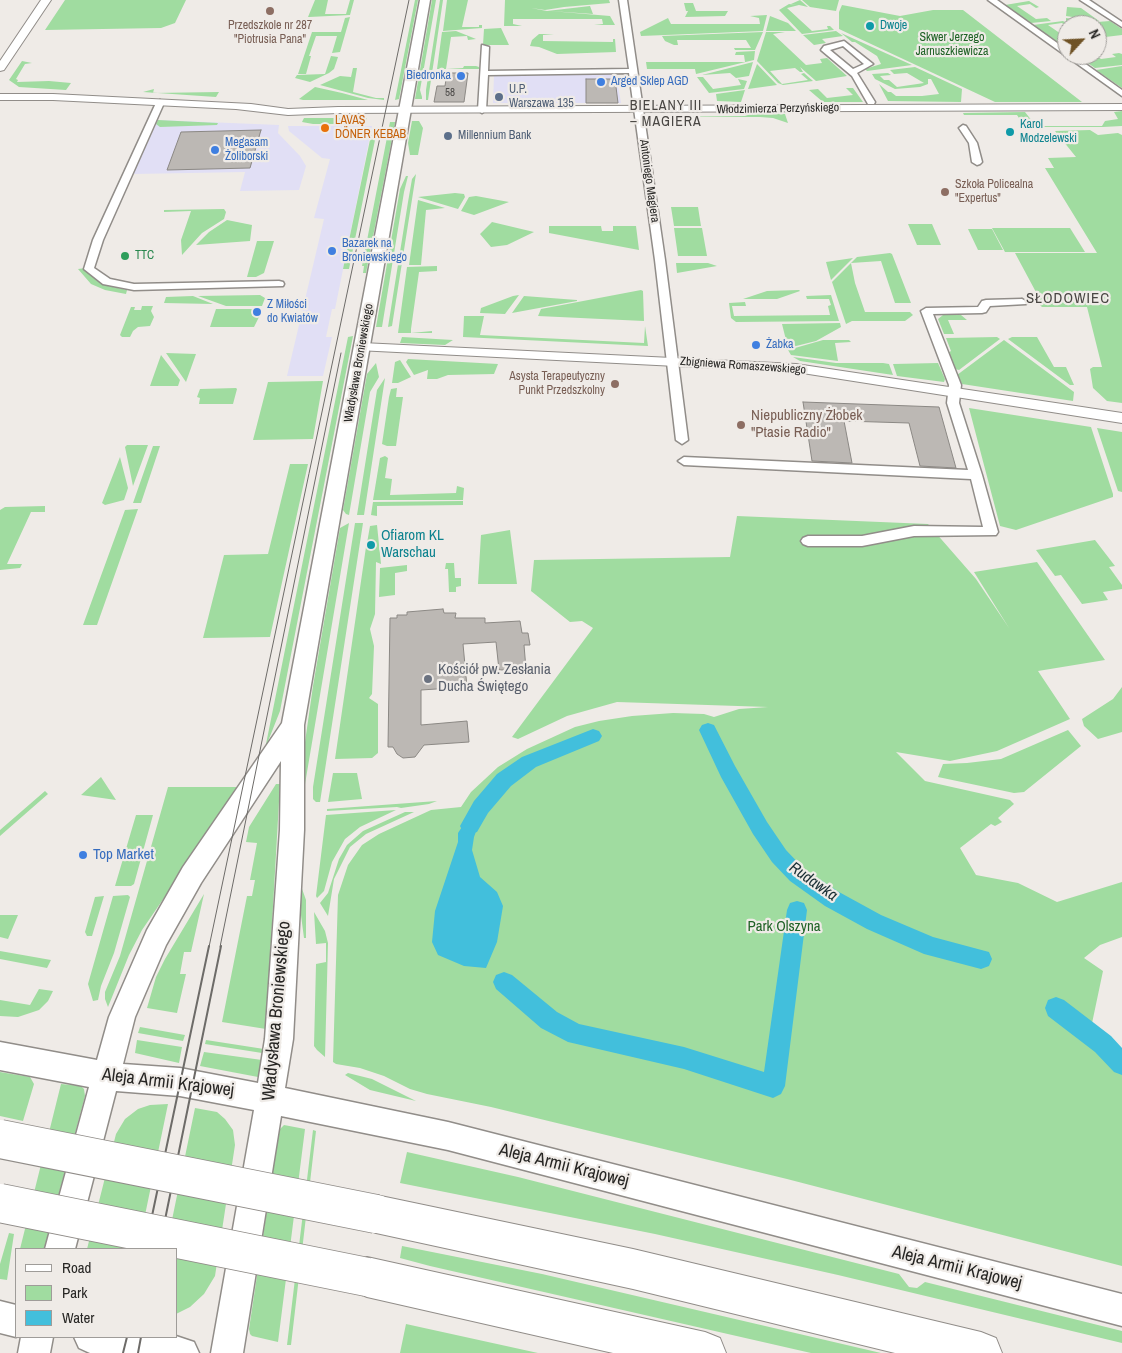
<!DOCTYPE html>
<html>
<head>
<meta charset="utf-8">
<style>
	body { margin:0 }
	#map { position:relative; width:1122px; height:1353px; overflow:hidden; background:#efebe7; font-family:"Archivo Narrow",sans-serif }
	canvas { display:block }
	.legend { position:absolute; left:15px; top:1248px; width:162px; height:90px; box-sizing:border-box; background:#efebe7; border:1px solid #9f9c99; margin:0; padding:6px 9px; list-style:none; font-size:15px; color:#272624 }
	.legend li { display:flex; align-items:center; gap:10px; height:25px }
	.legend b { width:25px; border:1px solid #9f9c99 }
	.north { position:absolute; left:1057px; top:15px; width:50px; height:50px; box-sizing:border-box; background:#efebe7; border:1px solid #9f9c99; border-radius:50%; rotate:65deg; font-size:14px; font-weight:700; line-height:20px; text-align:center; color:#272624 }
	.north::after { content:''; display:block; margin:auto; width:18px; height:22px; background:#6f5225; clip-path:polygon(50% 0,100% 100%,50% 72%,0 100%) }
</style>
</head>
<body>
<div id="map">
<canvas width="1122" height="1353"></canvas>
<ul class="legend">
<li><b style="height:6px;background:#fff"></b>Road</li>
<li><b style="height:14px;background:#a0dca0"></b>Park</li>
<li><b style="height:14px;background:#42bfdc"></b>Water</li>
</ul>
<div class="north">N</div>
</div>
<script>
const c = document.querySelector('canvas').getContext('2d');
c.lineJoin = 'round';
function paint(path, color) { c.fillStyle = color; c.fill(path, 'evenodd'); }
const shape = rows => new Path2D(rows.map(r => 'M' + r).join(''));
function stroke(path, color, width, dash) { c.strokeStyle = color; c.lineWidth = width; c.lineCap = dash ? 'butt' : 'round'; c.setLineDash(dash || []); c.stroke(path); }
function label(font, color, halo, rows, align = 'center') {
  c.font = font + ' "Archivo Narrow",sans-serif'; c.lineWidth = 4.5; c.setLineDash([]); c.textBaseline = 'middle'; c.strokeStyle = halo; c.fillStyle = color; for (const [text, x, y, turn = 0] of rows) {
    c.save(); c.translate(x, y); c.rotate((+turn || 0) * Math.PI / 180); c.textAlign = isNaN(turn) ? turn : align; if (halo) c.strokeText(text, 0, 0); c.fillText(text, 0, 0); c.restore();
  }
}
const commercial = shape([
	[616,74,621,103,493,103,494,75],
	[158,120,279,125,278,133,300,156,306,166,299,190,240,191,245,172,133,174],
	[288,126,372,126,335,309,332,309,326,337,332,337,323,376,287,376,324,219,314,218,330,159,322,158,289,131]
]);
const green = shape([
	[65,0,186,0,175,23,161,28,45,30],
	[315,0,328,0,325,14,346,14,350,0,354,0,350,15,309,17,308,17],
	[415,0,418,0,399,99,395,100],
	[432,0,436,0,420,90,422,97,422,99,415,99],
	[440,0,443,0,428,100,426,100,426,90],
	[447,0,468,0,462,27,479,27,479,25,482,25,482,28,443,31],
	[505,0,609,0,610,3,564,7,545,10,531,8,547,11,590,6,593,14,550,11,610,16,615,25,594,25,603,24,602,19,513,19,513,24,522,26,504,26],
	[800,0,808,7,799,5,787,8,812,31,828,29,827,26,830,26,834,30,802,34,779,10,789,4,797,5,791,4],
	[802,0,839,0,836,11,810,7],
	[1029,1,1039,7,1036,8,1030,4,1017,6,1036,19,1047,18,1051,21,1031,23,1005,5],
	[684,3,693,3,696,11,728,11,725,16,685,17,688,11,686,11],
	[842,5,900,16,933,10,963,10,1082,102,995,102,839,29,839,12],
	[1067,7,1081,8,1099,21,1066,16],
	[767,15,763,31,641,36,640,32,668,18,671,24,760,24,759,18,750,16],
	[770,16,788,23,796,31,766,31],
	[350,17,340,52,332,53,337,36,316,36,309,56,311,56,306,74,298,74,312,32,341,32,345,18],
	[1066,18,1097,22,1110,21,1122,29,1122,35,1097,38,1097,25,1074,25,1066,21],
	[1063,21,1070,25,1067,26,1062,23,1048,25,1067,38,1067,42,1058,42,1033,25],
	[501,28,509,45,483,45,484,29],
	[456,31,476,39,468,40,467,36,451,37,446,69,463,68,464,66,476,66,479,67,479,69,437,69,442,32],
	[836,31,843,36,822,39,826,43,814,45,803,35],
	[763,32,755,50,735,50,734,48,751,48,746,40,677,40,678,45,674,45,665,41,662,36],
	[766,32,785,32,773,34,806,65,822,63,820,59,827,58,847,76,816,81,800,67,803,72,800,72,795,68,770,71,782,84,808,80,801,74,804,73,813,81,783,85,778,83,757,61],
	[841,33,912,65,867,71,865,69,881,64,877,56,855,42,852,42],
	[539,34,554,34,543,35,543,41,613,42,613,39,615,39,616,52,557,54,539,47,530,46,532,40],
	[755,51,754,60,696,74,695,69,647,69,646,62,745,62,744,55,735,55,736,52],
	[1119,53,1122,54,1122,65,1095,68,1076,55,1096,55,1101,59,1116,57,1112,54],
	[331,56,338,57,334,69,329,73,310,82,295,78,297,75,325,74],
	[22,61,32,63,25,64,16,79,18,80,17,82,49,81,71,83,66,90,19,87,9,80],
	[753,62,749,76,736,78,730,73,702,75],
	[757,64,777,85,748,89],
	[1122,66,1122,88,1096,70],
	[915,67,962,89,961,102,888,101,879,84,888,92,891,92,896,96,922,96,939,94,931,79,928,79,928,84,920,87,895,89,875,79,872,74,888,73,891,75,880,76,884,80,889,80,897,87,924,83,907,73,894,74,890,70],
	[353,68,357,68,353,92,376,98,384,98,384,100,368,98,320,85,340,76,351,77],
	[697,77,703,77,713,89,741,85,738,79,747,81,744,89,709,93],
	[315,87,342,93,368,100,303,100,299,99],
	[846,88,853,88,863,102,823,102,809,90,818,89,827,98,853,95],
	[154,89,153,93,219,92,216,97,143,92],
	[745,90,741,102,717,101,716,94],
	[1122,111,1122,126,1103,127,1025,127,1017,115,964,115,963,113,1025,112,1036,126,1102,126,1105,121,1118,119,1114,112],
	[754,113,785,114,788,123,773,118,760,117,653,117,745,116],
	[304,118,367,118,364,124,313,124,302,122],
	[158,120,218,123,217,125,160,127,156,124],
	[412,121,419,121,423,128,418,155,410,155,408,143],
	[390,122,395,122,395,123,366,273,363,273,364,266,362,266],
	[1090,130,1098,135,1118,133,1122,135,1122,403,1107,401,1093,388,1090,369,1093,367,1102,367,1087,307,1042,307,1036,301,1037,294,1015,253,1097,253,1045,168,1054,168,1048,158,1076,157,1055,131],
	[371,135,376,135,349,269,343,269],
	[416,174,392,326,388,327,408,202,412,179],
	[406,176,408,176,404,192,382,327,376,327,400,189],
	[455,193,464,194,465,197,458,209,418,197],
	[476,196,509,202,474,215,461,211,469,197],
	[418,200,445,208,426,210,421,265,409,265],
	[671,207,698,207,701,226,674,226],
	[224,209,226,212,224,219,202,233,182,255,181,240,191,211,164,212,164,210],
	[227,220,252,225,250,241,196,245,209,232],
	[492,222,534,232,507,245,491,247,480,234],
	[908,224,932,224,941,245,917,245],
	[549,226,601,226,602,231,613,231,613,226,636,226,639,250,549,233],
	[674,228,702,228,707,256,678,256],
	[992,228,1070,228,1085,252,1005,252],
	[968,229,992,229,1003,250,978,250],
	[257,241,274,241,264,273,256,277,247,277],
	[890,253,892,254,911,303,895,303,881,261,851,263,855,283,865,312,910,312,913,315,905,321,852,321,846,324,832,282,857,257],
	[853,258,831,280,826,262],
	[676,263,708,263,717,266,677,273],
	[437,266,437,271,419,272,411,329,411,333,432,331,432,333,398,333,407,267],
	[86,268,91,275,96,280,108,286,127,290,126,294,105,290,91,284,78,269],
	[641,290,643,291,644,321,538,316,541,309],
	[767,291,799,290,800,291,777,299,743,299],
	[260,295,265,298,262,306,226,306,198,296],
	[519,295,505,314,480,313,481,308,513,296],
	[831,295,839,321,736,322,731,318,729,303,745,302,746,306,732,306,734,316,830,315,828,306,831,305,829,299,807,299,806,296],
	[193,296,213,304,164,303,166,297],
	[524,296,577,300,577,301,512,313],
	[142,306,153,306,151,311,154,317,150,326,138,327,133,331,130,337,122,337,120,335,131,307,135,307,134,310,141,310],
	[216,309,254,309,252,316,260,315,254,327,210,327],
	[943,315,961,315,967,320,948,320,954,334,944,334,938,319],
	[464,316,484,316,480,335,644,343,645,326,648,346,463,337],
	[840,323,841,327,816,341,788,348,782,324],
	[353,336,280,711,265,749,348,337],
	[402,337,453,340,445,345,400,343],
	[997,337,1000,339,959,370,955,369,948,353,951,351,946,338],
	[1012,337,1037,337,1054,367,1066,367,1074,385,1070,385,1008,339],
	[823,340,849,340,851,342,835,343,838,361,791,355,788,350],
	[1004,340,1074,392,1073,401,962,384,957,375],
	[166,353,196,354,186,382],
	[161,355,180,380,178,386,150,386],
	[793,357,836,363,883,363,889,364,893,375,800,361],
	[408,359,498,364,494,374,448,375,437,379,427,379,428,370,414,375,406,362],
	[400,360,411,377,398,383,392,383,395,362],
	[376,363,379,377,370,392,349,515,346,514,343,510,367,374],
	[938,363,945,379,944,382,897,376,893,364],
	[385,378,364,515,357,515,377,390],
	[323,381,313,439,253,440,268,382],
	[397,388,396,397,403,397,396,446,387,446,382,444,389,397,391,389],
	[200,389,236,388,237,389,233,404,199,404,200,398,197,397],
	[969,408,1091,427,1113,494,1113,497,1016,530,1000,526],
	[1097,428,1122,432,1122,492,1118,491],
	[127,445,148,445,133,486,125,447],
	[153,446,160,446,141,503,133,503],
	[385,456,388,458,385,478,392,479,390,495,456,493,457,486,464,488,463,500,373,500,380,458],
	[120,457,128,488,124,500,105,505,102,503],
	[290,464,308,464,270,637,203,638,224,555,268,554],
	[463,501,463,505,377,506,377,516,371,515,373,502],
	[45,506,45,512,31,512,7,564,22,564,20,568,0,570,0,510,5,507],
	[138,509,97,625,83,625,125,510],
	[737,516,928,524,976,579,1009,628,974,572,1037,562,1105,660,1038,671,1070,719,997,751,950,761,896,752,925,781,1010,800,1014,804,998,818,1002,822,995,826,991,824,960,848,976,875,1018,883,1057,902,1122,882,1122,937,1100,945,1084,958,1103,971,1091,1028,1122,1054,1122,1266,787,1179,491,1107,427,1094,410,1089,384,1076,360,1068,336,1064,333,1062,338,895,348,865,362,845,379,834,431,810,461,807,471,792,498,767,527,749,575,727,599,721,632,716,673,713,704,714,714,717,739,709,768,707,617,702,567,716,518,739,512,737,593,628,582,621,570,622,531,591,534,560,730,557],
	[349,523,304,790,301,886,306,900,306,938,304,938,297,885,302,763,313,686,340,528],
	[355,523,363,523,320,802,316,802,313,799,313,787],
	[377,525,381,564,376,562,375,614,370,629,374,646,372,694,369,698,378,704,378,753,372,758,335,759,366,547,370,546,370,543,367,543,370,526],
	[510,530,517,584,478,584,481,535],
	[1095,540,1115,566,1109,567,1122,585,1122,589,1103,592,1108,600,1082,604,1061,575,1055,576,1036,550],
	[446,563,454,563,455,578,461,578,461,586,456,587,456,592,449,592,448,569,445,569],
	[407,565,407,571,395,573,395,595,379,597,380,568],
	[1122,687,1122,732,1098,739,1084,726,1082,719,1113,699],
	[1068,730,1081,746,1024,792,1014,793,938,777,943,764,967,763,1001,759],
	[333,773,357,773,362,799,328,802],
	[101,777,116,800,81,795],
	[276,784,280,784,266,1029,222,1022,247,896,252,896,255,880,250,880,257,843,246,842,249,827],
	[168,787,240,787,142,930,129,955,108,1007,105,999,105,992,120,956],
	[45,791,48,794,0,836,0,830],
	[437,801,429,804,401,808,397,807,327,811,327,809],
	[396,810,360,827,345,839,332,862,324,891,317,898,316,896,326,815],
	[405,812,414,812,366,834,350,847,334,879,328,916,320,903,328,893,339,859,347,845,363,831],
	[136,815,153,815,134,884,131,886,115,886],
	[204,894,191,952,184,952,180,974,186,974,177,1013,147,1008,156,977,165,959],
	[128,895,130,897,114,953,101,986,98,1000,93,1001,88,984,113,896],
	[104,896,92,936,87,936,85,932,95,897],
	[314,912,325,931,328,943,325,1057,317,1050,314,1046,316,964,326,962,326,943,316,944],
	[0,915,18,915,8,939,0,937],
	[0,951,51,960,47,968,0,959],
	[39,989,53,991,48,1001,39,1010,18,1017,0,1016,0,1000,30,1005],
	[140,1027,185,1035,183,1041,138,1033],
	[137,1040,182,1047,179,1063,135,1053],
	[206,1040,264,1049,262,1053,205,1044],
	[204,1052,262,1060,258,1077,200,1066],
	[0,1072,30,1077,34,1084,23,1121,0,1116],
	[348,1073,372,1079,416,1101,370,1090,345,1075],
	[61,1084,81,1086,84,1089,85,1096,44,1249,20,1249],
	[168,1104,138,1249,87,1249,116,1134,125,1119,138,1109,150,1105],
	[195,1108,217,1112,225,1119,233,1130,235,1145,215,1276,204,1294,190,1307,176,1314,176,1249,166,1249],
	[284,1125,305,1129,278,1342,252,1336,250,1334,249,1329,279,1130],
	[313,1130,316,1131,291,1345,287,1345],
	[407,1152,518,1177,899,1274,909,1287,917,1288,925,1282,1122,1331,1122,1343,838,1275,655,1234,400,1183],
	[9,1233,14,1234,7,1280,0,1279,0,1264],
	[402,1246,542,1274,881,1353,811,1353,430,1266,400,1258],
	[406,1324,538,1353,400,1353]
]);
const water = shape([
	[480,805,485,807,474,837,472,850,480,877,497,892,503,906,497,942,486,968,464,966,438,955,432,942,435,911,458,842,458,833,473,810]
]);
const canal = shape([
	[708,723,714,725,735,766,767,822,786,850,804,869,839,892,881,915,933,937,989,952,992,959,989,966,981,969,924,954,867,929,825,906,790,881,772,862,753,834,721,777,699,730,702,725,708,723],
	[593,729,599,731,602,736,599,741,536,767,511,786,488,813,477,832,470,834,463,832,460,826,474,801,497,774,522,757,593,729],
	[797,901,804,903,807,910,785,1086,781,1094,773,1098,684,1069,568,1042,541,1028,496,989,493,982,496,975,504,972,512,975,557,1012,579,1024,684,1047,764,1072,787,910,790,903,797,901],
	[1056,997,1064,1000,1111,1036,1122,1048,1122,1075,1114,1072,1095,1052,1048,1016,1045,1008,1048,1000,1056,997]
]);
const building = shape([
	[447,73,468,73,464,102,434,102,437,86,445,86,447,73],
	[586,79,615,79,618,103,586,103,586,79],
	[261,130,250,168,167,170,181,132,261,130],
	[803,402,939,407,956,468,920,466,909,423,844,421,852,463,812,461,803,402],
	[443,609,444,613,456,613,455,618,485,618,485,623,520,621,522,633,528,633,530,645,524,645,526,669,499,670,496,642,463,644,467,687,421,690,421,725,467,721,469,742,424,745,415,757,403,758,397,754,393,747,388,747,390,618,397,618,397,615,407,615,407,612,443,609]
]);
const minor = shape([
	[619,0,627,0,665,260,688,440,682,444,676,440,655,260,629,73,488,75,486,110,482,113,478,110,482,45,489,47,488,71,629,69,619,0],
	[988,0,997,0,1067,50,1067,55,1073,55,1122,90,1122,96,988,0],
	[1080,0,1089,0,1122,22,1122,27,1080,0],
	[844,41,873,64,857,73,875,102,874,104,868,104,852,76,821,50,824,46,844,41],
	[843,46,864,64,853,69,830,50,843,46],
	[160,100,164,103,103,240,94,268,110,279,134,284,279,281,283,282,284,284,283,286,134,290,103,284,84,269,93,240,156,103,160,100],
	[963,125,966,126,977,143,982,162,980,164,977,165,972,162,969,143,959,128,963,125],
	[1022,299,1027,302,1026,304,990,306,986,312,982,313,933,314,961,385,959,403,982,475,998,532,996,535,914,536,862,546,808,546,803,544,801,541,803,538,808,536,862,536,914,526,983,527,971,479,684,465,678,461,684,457,968,470,947,403,949,385,921,311,926,308,978,307,982,301,986,300,1022,299]
]);
const tertiary = shape([
	[41,0,51,0,4,70,0,71,0,61,41,0],
	[0,94,53,94,251,104,288,109,338,107,1122,104,1122,110,338,113,288,115,236,109,53,100,0,100,0,94],
	[362,343,796,364,1122,413,1122,423,796,372,357,350,355,347,357,344,362,343]
]);
const secondary = shape([
	[420,0,430,0,304,725,304,830,293,1039,285,1088,448,1122,1122,1294,1122,1326,448,1150,281,1116,243,1353,211,1353,254,1110,180,1096,116,1091,75,1249,45,1249,89,1087,0,1070,0,1042,97,1060,109,1017,147,930,183,867,282,723,420,0],
	[281,761,280,830,265,1039,258,1083,180,1068,123,1064,135,1017,166,945,201,883,281,761],
	[0,1301,16,1305,16,1337,0,1333,0,1301],
	[176,1336,194,1342,199,1353,90,1353,79,1348,74,1337,176,1336],
	[21,1337,53,1337,50,1353,18,1353,21,1337]
]);
const motorway = shape([
	[376,1195,633,1249,981,1332,996,1338,1002,1353,895,1353,633,1289,376,1233,362,1228,357,1214,362,1200,376,1195],
	[367,1257,705,1332,720,1338,726,1353,613,1353,367,1297,353,1291,347,1277,353,1263,367,1257]
]);
const tramFar1 = shape([
	[209,947,409,0],
	[220,947,341,353]
]);
const tram = shape([
	[145,1249,209,946],
	[159,1249,221,946],
	[123,1353,127,1337],
	[138,1353,141,1337]
]);
const motorwayBridge = shape([
	[0,1139,376,1214],
	[0,1203,367,1277]
]);
const markers = [
	[270,11,5,"#8d6e63"],
	[870,26,5,"#0f9aa8"],
	[461,76,5,"#3f7fe0"],
	[601,82,5,"#3f7fe0"],
	[499,97,5,"#5c6f8a"],
	[325,128,5,"#e8710a"],
	[1010,132,5,"#0f9aa8"],
	[448,136,5,"#5c6f8a"],
	[215,150,5,"#3f7fe0"],
	[945,192,5,"#8d6e63"],
	[332,251,5,"#3f7fe0"],
	[125,256,5,"#2e9e5b"],
	[257,312,5,"#3f7fe0"],
	[756,345,5,"#3f7fe0"],
	[615,384,5,"#8d6e63"],
	[741,425,5,"#8d6e63"],
	[371,545,5,"#0f9aa8"],
	[428,679,5,"#6b7280"],
	[83,855,5,"#3f7fe0"]
];
const farNumbernames = [
	["58",450,93]
];
const farEducationnames = [
	["Przedszkole nr 287",270,26],
	["\"Piotrusia Pana\"",270,40],
	["Szkoła Policealna",955,185,"left"],
	["\"Expertus\"",955,199,"left"],
	["Asysta Terapeutyczny",605,377,"right"],
	["Punkt Przedszkolny",605,391,"right"]
];
const farCulturenames = [
	["Dwoje",880,26],
	["Karol",1020,125],
	["Modzelewski",1020,139]
];
const farParknames = [
	["Skwer Jerzego",952,38],
	["Jarnuszkiewicza",952,52]
];
const farShopnames = [
	["Biedronka",451,76,"right"],
	["Arged Sklep AGD",611,82],
	["Megasam",225,143],
	["Żoliborski",225,157],
	["Bazarek na",342,244],
	["Broniewskiego",342,258],
	["Z Miłości",267,305],
	["do Kwiatów",267,319],
	["Żabka",766,345]
];
const farServicenames = [
	["U.P.",509,90],
	["Warszawa 135",509,104],
	["Millennium Bank",458,136]
];
const farStreetnames = [
	["Włodzimierza Perzyńskiego",778,109,-1],
	["Antoniego Magiera",649,181,82],
	["Władysława Broniewskiego",359,363,-80],
	["Zbigniewa Romaszewskiego",743,366,4]
];
const farFoodnames = [
	["LAVAŞ",335,121],
	["DÖNER KEBAB",335,135]
];
const farLeisurenames = [
	["TTC",135,256]
];
const farNeighbourhoodnames = [
	["BIELANY III",666,106],
	["– MAGIERA",666,122]
];
const farQuarternames = [
	["SŁODOWIEC",1068,299]
];
const educationNames = [
	["Niepubliczny Żłobek",751,416],
	["\"Ptasie Radio\"",751,433]
];
const cultureNames = [
	["Ofiarom KL",381,536],
	["Warschau",381,553]
];
const worshipNames = [
	["Kościół pw. Zesłania",438,670],
	["Ducha Świętego",438,687]
];
const shopNames = [
	["Top Market",93,855]
];
const parkNames = [
	["Park Olszyna",784,927]
];
const waterNames = [
	["Rudawka",813,882,35]
];
const nearStreetnames = [
	["Władysława Broniewskiego",277,1011,-85],
	["Aleja Armii Krajowej",168,1083,7],
	["Aleja Armii Krajowej",564,1166,14],
	["Aleja Armii Krajowej",957,1268,14]
];
paint(commercial, '#e1dff5');
paint(green, '#a0dca0');
paint(water, '#42bfdc');
paint(canal, '#42bfdc');
paint(building, '#bcb8b4');
stroke(building, '#8b8884', 1);
stroke(minor, '#918d89', 3);
stroke(tertiary, '#918d89', 2);
stroke(secondary, '#918d89', 3);
stroke(motorway, '#918d89', 2);
paint(minor, '#fff');
paint(tertiary, '#fff');
paint(secondary, '#fff');
paint(motorway, '#fff');
stroke(tramFar1, '#6d6b68', 1);
stroke(tram, '#6d6b68', 2);
stroke(motorwayBridge, '#918d89', 40, []);
stroke(motorwayBridge, '#fff', 38);
for (const [x, y, r, color] of markers) { const dot = new Path2D(); dot.arc(x, y, r, 0, 2 * Math.PI); c.fillStyle = color; c.fill(dot); stroke(dot, '#efebe7', 2); }
label('11px', '#4c4a48', null, farNumbernames);
label('12px', '#785e54', '#efebe7', farEducationnames);
label('12px', '#0d838f', '#efebe7', farCulturenames, 'left');
label('12px', '#1e6225', '#efebe7', farParknames);
label('12px', '#366cbe', '#efebe7', farShopnames, 'left');
label('12px', '#4e5e75', '#efebe7', farServicenames, 'left');
label('12px', '#272624', '#efebe7', farStreetnames);
label('12px', '#c56008', '#efebe7', farFoodnames, 'left');
label('12px', '#27864d', '#efebe7', farLeisurenames, 'left');
c.letterSpacing = '1px';
label('14px', '#494643', '#efebe7', farNeighbourhoodnames);
c.letterSpacing = '0px';
c.letterSpacing = '1px';
label('15px', '#494643', '#efebe7', farQuarternames);
c.letterSpacing = '0px';
label('15px', '#785e54', '#efebe7', educationNames, 'left');
label('15px', '#0d838f', '#efebe7', cultureNames, 'left');
label('15px', '#5b616d', '#efebe7', worshipNames, 'left');
label('15px', '#366cbe', '#efebe7', shopNames, 'left');
label('15px', '#1e6225', '#efebe7', parkNames);
label('italic 16px', '#182d33', '#efebe7', waterNames);
label('18px', '#272624', '#efebe7', nearStreetnames);
</script>
</body>
</html>
